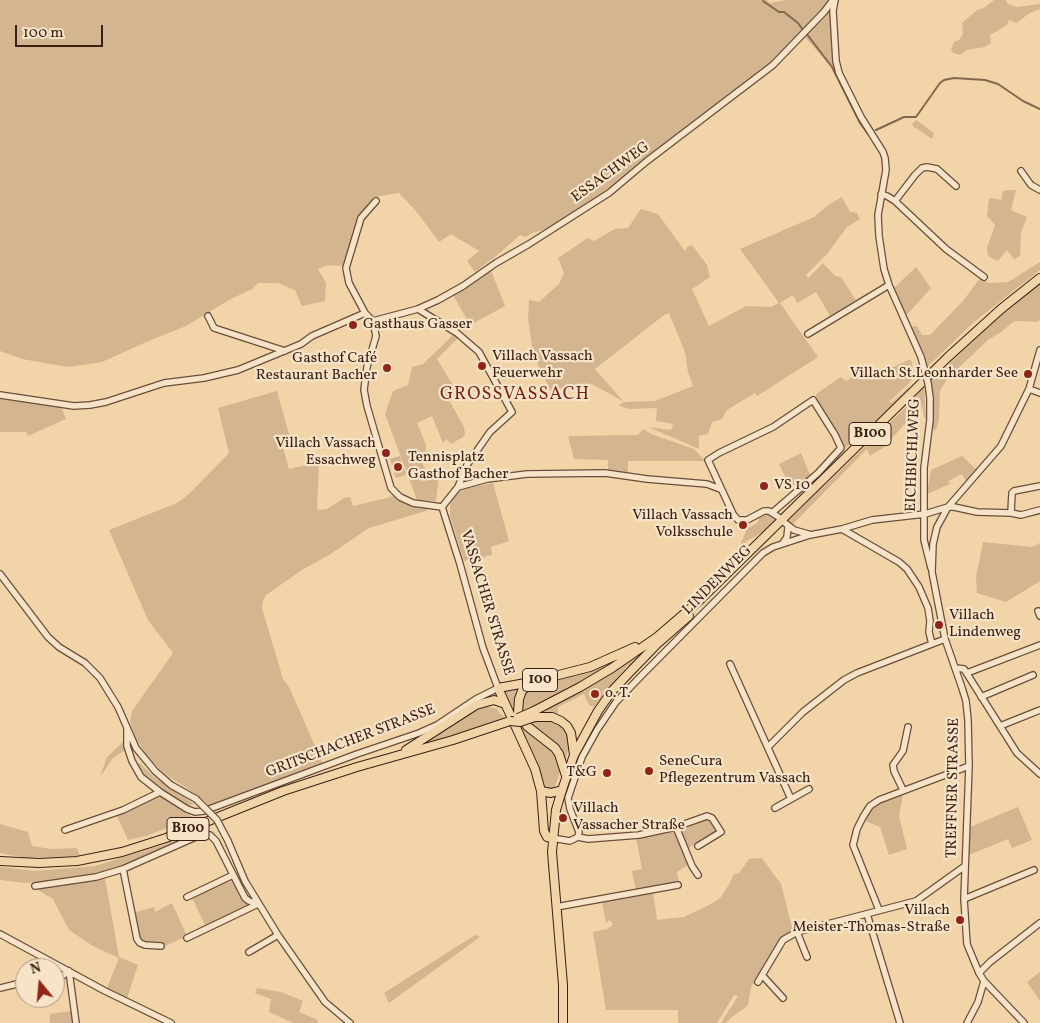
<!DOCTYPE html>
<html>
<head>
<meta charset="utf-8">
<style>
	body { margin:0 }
	#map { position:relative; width:1040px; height:1023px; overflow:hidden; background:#f2d4a9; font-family:Vollkorn,serif }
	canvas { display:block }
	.north { position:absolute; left:15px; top:958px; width:50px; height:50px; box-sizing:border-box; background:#f7e3c7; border:1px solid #ac9580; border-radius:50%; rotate:343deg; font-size:14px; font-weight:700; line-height:20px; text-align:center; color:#3c2015 }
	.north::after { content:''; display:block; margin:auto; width:18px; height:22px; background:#8f2418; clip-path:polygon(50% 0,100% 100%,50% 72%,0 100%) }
	.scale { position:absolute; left:15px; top:25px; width:88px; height:22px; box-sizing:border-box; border:2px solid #3c2015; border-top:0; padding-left:6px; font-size:15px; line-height:18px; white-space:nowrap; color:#3c2015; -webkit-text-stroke:4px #f7e3c7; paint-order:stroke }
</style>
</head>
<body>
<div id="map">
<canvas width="1040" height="1023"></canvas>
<div class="north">N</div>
<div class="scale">100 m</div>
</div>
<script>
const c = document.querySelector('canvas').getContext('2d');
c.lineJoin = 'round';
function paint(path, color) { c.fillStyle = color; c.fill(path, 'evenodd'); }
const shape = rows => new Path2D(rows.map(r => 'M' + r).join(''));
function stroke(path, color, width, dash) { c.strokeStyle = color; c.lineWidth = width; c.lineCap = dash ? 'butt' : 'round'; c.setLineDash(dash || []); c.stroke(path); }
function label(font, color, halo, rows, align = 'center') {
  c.font = font + ' Vollkorn,serif'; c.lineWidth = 4.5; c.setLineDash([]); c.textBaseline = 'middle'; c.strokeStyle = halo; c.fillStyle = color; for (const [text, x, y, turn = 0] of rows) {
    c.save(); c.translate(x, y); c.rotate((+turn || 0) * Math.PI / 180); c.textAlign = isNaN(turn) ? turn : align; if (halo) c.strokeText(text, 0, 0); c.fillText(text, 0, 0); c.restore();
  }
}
const green = shape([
	[0,0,767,0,770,3,787,0,830,0,815,18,778,58,618,184,552,228,532,233,525,237,520,235,495,257,475,272,467,261,479,251,451,234,439,242,416,211,399,193,374,197,361,214,345,266,328,265,318,269,326,283,325,301,302,306,295,290,278,283,258,283,252,289,229,300,186,326,144,343,102,362,68,367,22,359,0,351],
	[994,0,1006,0,1008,4,1017,7,1040,4,1040,9,1028,14,1017,23,1009,20,1007,25,990,35,991,43,985,47,967,50,960,55,953,53,951,49,954,42,959,40,963,34,962,23,977,10,984,8],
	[832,2,835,69,834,70,804,36],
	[916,120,934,133,932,139,916,128,915,129,912,124],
	[1009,190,1016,190,1011,210,1027,217,1021,232,1020,256,1014,259,1007,250,998,261,988,256,987,248,995,225,987,216,989,199,992,198,1001,200,1003,191],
	[842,197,850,212,857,213,860,219,847,227,827,254,806,275,808,278,823,263,835,276,841,277,856,300,830,316,816,292,797,303,793,295,780,303,818,357,757,396,755,393,727,410,722,419,712,422,708,434,699,436,699,449,648,427,671,430,673,424,656,421,657,408,629,409,618,405,624,402,592,384,567,386,551,392,533,354,528,318,529,300,539,302,559,284,564,273,558,258,588,238,594,241,615,229,628,228,641,209,658,214,685,251,687,247,692,245,707,265,710,277,692,289,709,326,746,306,771,307,779,303,740,249,814,217,827,206],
	[669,313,685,352,688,372,693,386,655,401,624,402,595,369,664,315],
	[1040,262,1040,270,974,322,927,367,924,356,910,327,917,326,922,335,930,335,963,301,980,278,989,283,1008,282],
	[916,267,931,288,905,317,893,289],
	[490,268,505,306,470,325,453,295,480,278],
	[1040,284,1040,320,1037,322,1016,321,1012,323,1000,333,989,339,947,379,940,391,939,420,936,430,932,429,934,405,931,381,1006,309],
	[453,335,458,338,437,359,457,392,448,398,464,427,465,434,463,437,451,444,447,439,443,443,432,416,417,423,426,445,426,452,419,455,428,476,439,476,436,501,417,500,385,414,393,391,408,385,412,367,423,364],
	[911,359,912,364,913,378,910,382,889,402,891,403,909,387,908,390,852,444,844,448,816,400,816,394,841,377,846,381,865,369,880,373],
	[924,387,926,418,924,418,922,405,883,448,870,456,867,449,793,524,788,521,906,407],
	[277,391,290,438,281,441,289,469,319,462,317,510,327,509,344,498,350,497,353,506,391,497,392,495,407,504,428,508,426,511,369,528,329,555,302,570,266,595,263,601,262,608,283,679,289,687,323,764,210,806,196,794,165,774,147,756,136,739,130,722,132,711,173,653,148,620,109,530,177,503,189,494,229,453,218,408],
	[0,396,61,406,66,419,28,436,26,432,0,432],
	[643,429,651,434,694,449,705,461,628,461,628,475,608,471,608,460,574,459,568,436,638,435],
	[801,453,810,475,803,481,790,487,779,464],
	[400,456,406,475,396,478,390,459],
	[962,456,977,470,966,481,962,474,948,481,950,484,927,494,931,470],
	[493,483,509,541,491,547,492,555,464,561,450,516,450,505,456,494,466,488],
	[767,515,772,515,777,519,766,530,747,541,734,559,747,529,757,523,760,517],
	[983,542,1032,547,1040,543,1040,581,1006,602,977,593,976,577],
	[638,655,640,656,640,658,632,666,627,666,594,707,589,705,584,694,558,707,558,713,556,715,544,711,545,709,580,692,607,676],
	[609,663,610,665,579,685,536,706,521,711,521,702,527,691,536,685,585,672],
	[523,687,517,697,515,705,516,713,513,714,503,691],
	[484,706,498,709,498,711,505,718,455,736,416,747,435,736,473,710],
	[538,719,545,719,559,723,565,729,570,741,565,763,528,724],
	[522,725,551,748,556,755,560,772,554,789,546,790,544,788,535,762,518,727],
	[123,742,125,750,113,758,100,777,107,757],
	[140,763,153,776,194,804,187,806,147,778,138,764],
	[903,794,899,816,907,849,889,855,880,827,863,820,875,805,883,800],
	[160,795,194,818,146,836,128,840,117,816],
	[1018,807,1032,840,1012,848,1008,839,969,855,970,827],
	[707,819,710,820,716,829,714,834,686,849,680,831,681,830],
	[0,824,28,832,32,846,51,849,77,848,80,856,27,858,0,853],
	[673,831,677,834,690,864,677,872,679,883,636,891,632,871,642,869,636,838],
	[194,833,194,836,122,867,95,875,52,882,25,883,0,880,0,867,35,871,95,866,163,845],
	[762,858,781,884,793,931,782,938,777,944,751,987,748,1005,745,1008,733,1016,726,1023,721,1023,738,996,734,995,717,1023,678,1023,678,1010,606,1010,593,932,607,929,613,925,610,920,606,923,602,901,653,892,657,920,684,917,713,903,721,897,728,886,734,874,739,873,749,859],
	[105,878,119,957,138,965,127,998,107,988,119,958,93,946,69,930,53,899,38,890,43,887],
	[230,879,234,880,249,906,206,927,192,898],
	[172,903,187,936,163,947,142,941,138,934,133,913,154,907,155,912],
	[475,935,480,937,389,1003,384,993],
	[1040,972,1040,1001,1027,982],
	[257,988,281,992,303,1001,299,1012,318,1020,317,1023,293,1023,269,1012,271,999,255,993],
	[71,1011,73,1023,50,1023,50,1014]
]);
const stream = shape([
	[763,1,779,12,784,12,798,23,803,30],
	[806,33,832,67,860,123,868,134],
	[876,130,904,117,916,117,940,83,944,80,954,78,985,80,998,84,1023,101,1040,109]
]);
const minor = shape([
	[835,0,833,11,836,61,839,73,861,117,883,152,885,158,886,170,878,215,879,236,884,269,889,285,921,357],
	[1021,171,1031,185,1040,190],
	[881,194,887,196,895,201,946,249,984,277],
	[895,201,915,175,922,168,927,167,937,169,956,186],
	[418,309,457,333,479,352,512,412,490,432,467,465,458,487,442,507],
	[365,313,349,283,346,268,361,218,376,201],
	[208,316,214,328,285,351],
	[373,321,418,309,438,300,463,286,496,263,529,244,609,193,647,161,773,65,824,12,833,0],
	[808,334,889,285],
	[1029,389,1040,393],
	[0,395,74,406,90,405,106,402,164,383,204,378,238,370,301,344,312,336,365,313,373,321,376,336,367,367,364,390,367,406,391,488,400,497,413,503,442,507,460,564,483,648,498,688,476,699,437,725,419,733,357,754,204,811,195,812,187,809,160,792,141,777,132,761,127,746,127,728],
	[930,398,930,420,924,468,924,540,931,568],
	[458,487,487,479,527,474,605,473,647,479,707,484,720,489],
	[773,512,818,473,841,448,835,435,813,400,773,427,719,453,708,460,733,514,738,520,747,520,764,511,769,511,780,518],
	[1011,513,1012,493,1014,491,1040,486],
	[785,523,794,530,808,534],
	[842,529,872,520,925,514,948,507,954,507,977,512,1011,513,1021,515,1040,510],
	[783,543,787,537,788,527],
	[0,574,48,637,59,647,85,663,100,678,118,707,136,748,155,771,171,785,196,799],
	[1038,611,1040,616],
	[730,664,791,799],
	[956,668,964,669,1017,753,1040,774],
	[967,673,1040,645],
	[981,697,1033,675],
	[1000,726,1040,710],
	[768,747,803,712,844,680,857,673,932,644],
	[903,790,894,771,893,765,903,751,908,727],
	[775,808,809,789],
	[676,827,692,866,698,875],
	[65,830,123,810,160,792],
	[578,837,579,832,570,809,568,798,582,757,597,730,616,702,642,675,763,553,773,547,810,535,842,529,899,562,907,569,919,587,928,608,930,621,929,632,932,644,945,639],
	[552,838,570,841,578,837,588,839,639,835,676,827,707,816,712,818,721,832,698,846],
	[228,841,245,881,278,935,325,1002,350,1023],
	[123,869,137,939,140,943,145,945,161,946],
	[35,886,96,877,123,869,198,836,210,835,216,841,245,898,249,901,258,904],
	[187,897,233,875],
	[964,899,1034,870],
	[556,907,678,885],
	[879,910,853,845,857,829,863,817,870,806,879,800,969,766],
	[867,914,900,1023],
	[797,932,807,957],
	[0,934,105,991,171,1023],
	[187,938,258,904],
	[249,952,278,935],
	[979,973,990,962,1040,923],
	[762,975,783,998],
	[55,977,61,977,69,971,76,1023],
	[758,982,783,940,797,932,916,901,965,866],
	[0,988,25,982],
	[967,1023,978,1002,984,981],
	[1024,1023,984,981,979,973,967,944,964,899,969,766,968,720,966,701,962,688,945,639,932,572,933,544,937,527,948,507,1001,446,1029,389,1040,350]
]);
const major = shape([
	[531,682,498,688,535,769,541,791,544,831,547,837,552,838],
	[534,711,580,687,612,668,657,637,699,601,948,357,1001,309,1040,278],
	[535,717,552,717,561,721,567,726,571,733,574,755],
	[406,750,476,705,494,700,505,704],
	[566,776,559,754,555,748,527,726,518,713,519,699,522,691,531,682,590,667,635,647],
	[541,791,551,793,562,790],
	[0,861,39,863,77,861,122,852,166,838,283,791,357,767,453,740,510,721],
	[563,1023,563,985,552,852,556,810,562,790,574,755,598,711,612,691,629,673,657,644,689,616]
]);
const minorBridge = shape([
	[921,357,928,383,930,398],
	[196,799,217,820,228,841]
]);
const majorBridge = shape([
	[518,718,534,711],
	[510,721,520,722,535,717]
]);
const markers = [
	[353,325,5,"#8f2418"],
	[482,366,5,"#8f2418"],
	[387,368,5,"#8f2418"],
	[1028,374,5,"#8f2418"],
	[386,453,5,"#8f2418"],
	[398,467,5,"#8f2418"],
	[764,486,5,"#8f2418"],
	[743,525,5,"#8f2418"],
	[939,625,5,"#8f2418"],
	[595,694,5,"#8f2418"],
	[649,771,5,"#8f2418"],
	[607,773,5,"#8f2418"],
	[563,818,5,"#8f2418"],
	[960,920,5,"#8f2418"]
];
const shields = [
	[870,434,42],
	[540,680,35],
	[188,829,42]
];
const shieldNames = [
	["B100",870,434],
	["100",540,680],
	["B100",188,829]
];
const streetNames = [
	["ESSACHWEG",611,173,-36],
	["EICHBICHLWEG",914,455,-88],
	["LINDENWEG",718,581,-45],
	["VASSACHER STRASSE",486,603,73],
	["GRITSCHACHER STRASSE",351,742,-21],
	["TREFFNER STRASSE",954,788,-89]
];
const poiNames = [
	["Gasthaus Gasser",363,325],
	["Villach Vassach",492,357],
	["Feuerwehr",492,374],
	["Gasthof Café",377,359,"right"],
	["Restaurant Bacher",377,376,"right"],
	["Villach St.Leonharder See",1018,374,"right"],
	["Villach Vassach",376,444,"right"],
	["Essachweg",376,461,"right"],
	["Tennisplatz",408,458],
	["Gasthof Bacher",408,475],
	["VS 10",774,486],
	["Villach Vassach",733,516,"right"],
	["Volksschule",733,533,"right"],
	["Villach",949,616],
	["Lindenweg",949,633],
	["o. T.",605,694],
	["SeneCura",659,762],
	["Pflegezentrum Vassach",659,779],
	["T&G",597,773,"right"],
	["Villach",573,809],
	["Vassacher Straße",573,826],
	["Villach",950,911,"right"],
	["Meister-Thomas-Straße",950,928,"right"]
];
const quarterNames = [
	["GROSSVASSACH",515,396]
];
paint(green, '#d3b590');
stroke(stream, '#846750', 2);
stroke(minor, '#6a4d3a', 8);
stroke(major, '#3c2015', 10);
stroke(minor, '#f7e3c7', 5.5);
stroke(major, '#f2d4a9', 8);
stroke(minorBridge, '#6a4d3a', 8, []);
stroke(majorBridge, '#3c2015', 10, []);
stroke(minorBridge, '#f7e3c7', 5.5);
stroke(majorBridge, '#f2d4a9', 8);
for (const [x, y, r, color] of markers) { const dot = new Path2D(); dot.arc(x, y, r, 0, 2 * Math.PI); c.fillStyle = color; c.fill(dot); stroke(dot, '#f7e3c7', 2); }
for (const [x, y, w] of shields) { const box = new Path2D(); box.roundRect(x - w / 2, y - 11.5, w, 23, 4); c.fillStyle = '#f7e3c7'; c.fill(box); stroke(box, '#3c2015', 1); }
label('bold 14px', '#3c2015', null, shieldNames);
label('15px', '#3c2015', '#f7e3c7', streetNames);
label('15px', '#3c2015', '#f7e3c7', poiNames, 'left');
c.letterSpacing = '1px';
label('18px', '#7a1f14', '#f7e3c7', quarterNames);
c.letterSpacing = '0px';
</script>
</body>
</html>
